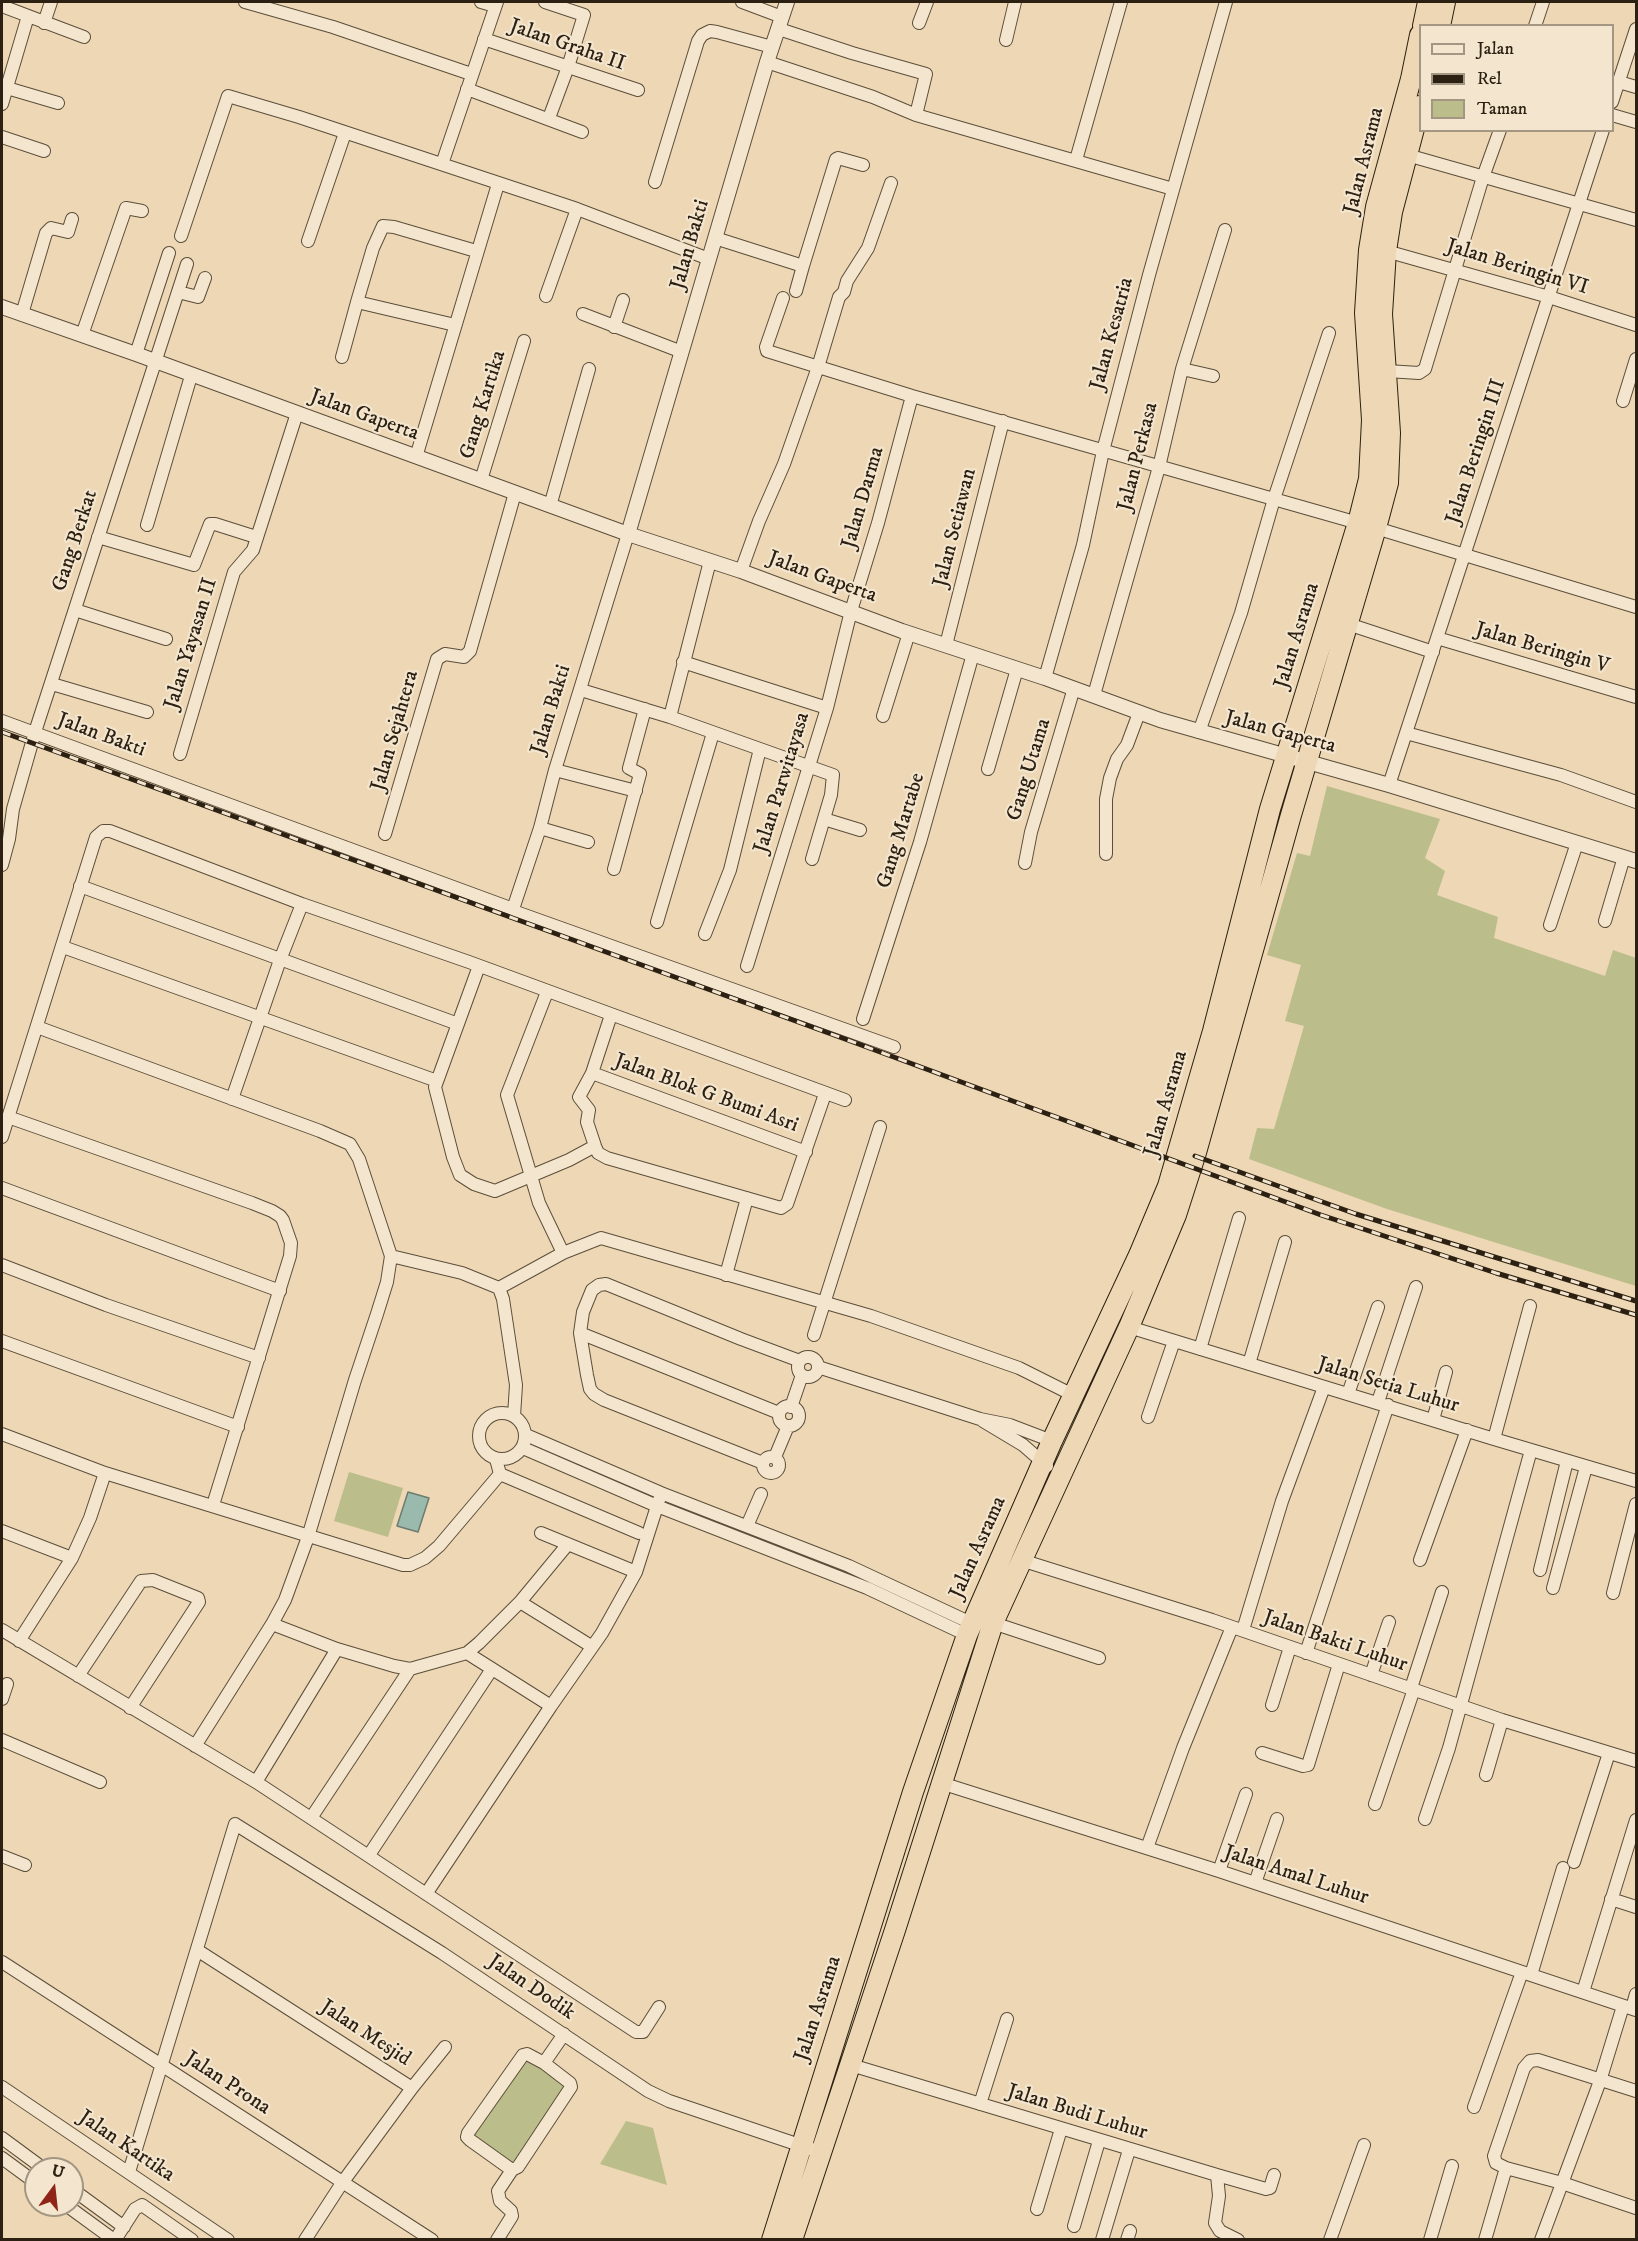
<!DOCTYPE html>
<html>
<head>
<meta charset="utf-8">
<style>
	body { margin:0 }
	#map { position:relative; width:1638px; height:2241px; overflow:hidden; background:#edd7b4; font-family:"IM FELL DW Pica",serif }
	canvas { display:block }
	.frame { position:absolute; inset:0; border:3px solid #2b2012; pointer-events:none }
	.legend { position:absolute; left:1419px; top:24px; width:195px; height:108px; box-sizing:border-box; background:#f3e5ce; border:2px solid #a39683; margin:0; padding:8px 10px; list-style:none; font-size:18px; color:#2b2012 }
	.legend li { display:flex; align-items:center; gap:12px; height:30px }
	.legend b { width:30px; border:2px solid #a39683 }
	.north { position:absolute; left:24px; top:2157px; width:60px; height:60px; box-sizing:border-box; background:#f3e5ce; border:2px solid #a39683; border-radius:50%; rotate:15deg; font-size:16px; font-weight:700; line-height:24px; text-align:center; color:#2b2012 }
	.north::after { content:''; display:block; margin:auto; width:21px; height:27px; background:#8f2418; clip-path:polygon(50% 0,100% 100%,50% 72%,0 100%) }
</style>
</head>
<body>
<div id="map">
<canvas width="1638" height="2241"></canvas>
<div class="frame"></div>
<ul class="legend">
<li><b style="height:8px;background:#f3e5ce"></b>Jalan</li>
<li><b style="height:8px;background:#2b2012"></b>Rel</li>
<li><b style="height:16px;background:#bbbd8b"></b>Taman</li>
</ul>
<div class="north">U</div>
</div>
<script>
const c = document.querySelector('canvas').getContext('2d');
c.lineJoin = 'round';
function paint(path, color) { c.fillStyle = color; c.fill(path, 'evenodd'); }
const shape = rows => new Path2D(rows.map(r => 'M' + r).join(''));
function stroke(path, color, width, dash) { c.strokeStyle = color; c.lineWidth = width; c.lineCap = dash ? 'butt' : 'round'; c.setLineDash(dash || []); c.stroke(path); }
function label(font, color, halo, rows, align = 'center') {
  c.font = font + ' "IM FELL DW Pica",serif'; c.lineWidth = 4.5; c.setLineDash([]); c.textBaseline = 'middle'; c.strokeStyle = halo; c.fillStyle = color; for (const [text, x, y, turn = 0] of rows) {
    c.save(); c.translate(x, y); c.rotate((+turn || 0) * Math.PI / 180); c.textAlign = isNaN(turn) ? turn : align; if (halo) c.strokeText(text, 0, 0); c.fillText(text, 0, 0); c.restore();
  }
}
const green = shape([
	[1327,786,1440,819,1425,858,1445,871,1437,895,1498,917,1494,938,1605,976,1613,950,1636,958,1636,1286,1387,1209,1249,1159,1257,1128,1274,1129,1304,1026,1285,1021,1301,965,1267,955,1297,853,1310,856],
	[349,1472,403,1488,388,1537,334,1521],
	[525,2057,566,2085,513,2164,471,2136],
	[626,2121,653,2128,667,2185,600,2164]
]);
const water = shape([
	[408,1492,429,1498,418,1532,397,1526,408,1492]
]);
const minor = shape([
	[245,2,333,27,471,74],
	[481,2,495,6],
	[545,2,584,15,568,67,549,118],
	[742,2,782,17],
	[2,6,84,37],
	[44,23,51,2],
	[919,23,927,2],
	[1535,26,1543,2],
	[779,29,852,53,926,74,916,115],
	[484,39,638,90],
	[1006,40,1015,2],
	[767,62,873,97,916,115,1173,189],
	[1619,82,1636,87],
	[7,88,58,103],
	[467,89,582,132],
	[1612,102,1636,29],
	[2,104,28,16],
	[1612,115,1636,122],
	[2,137,44,151],
	[1407,155,1636,220],
	[1076,160,1121,2],
	[442,164,497,2],
	[655,182,698,41,702,35,710,31,717,32,772,47],
	[181,236,228,96,299,117,577,209,709,259],
	[715,238,803,266,836,159,838,158,863,165],
	[308,241,345,133],
	[1386,251,1549,297,1636,325],
	[796,291,803,266],
	[178,292,198,297,205,278],
	[546,296,577,209],
	[783,298,766,347,767,351,912,396,1358,523],
	[22,314,46,233,51,228,68,232,72,219],
	[583,314,682,352],
	[455,325,357,302,373,248,383,226,394,227,476,251],
	[614,327,623,300],
	[82,335,126,208,142,211],
	[136,354,169,253],
	[342,357,357,302],
	[1182,369,1213,376],
	[1387,371,1419,373,1425,369,1483,177,1500,130],
	[1623,401,1636,359],
	[416,457,498,184],
	[481,480,524,341],
	[550,506,589,369],
	[147,525,191,376],
	[1376,528,1636,607],
	[98,537,194,565,210,524,215,524,256,537],
	[741,571,759,521,784,464,818,367,839,297,844,292,847,281,868,248,891,183],
	[75,610,166,639],
	[1348,624,1433,652],
	[1437,638,1636,697],
	[946,645,1003,421],
	[683,662,827,708],
	[1045,678,1083,545,1103,451,1149,275,1226,2],
	[52,684,147,712],
	[581,690,670,717,833,775,831,795,812,859],
	[1094,695,1159,467,1182,369,1225,230],
	[883,716,909,633],
	[670,717,710,561],
	[2,721,513,909,516,912,894,1047],
	[1199,732,1241,613,1274,499,1329,333],
	[1406,733,1561,775,1636,802],
	[180,754,234,572,253,550,297,413],
	[988,769,1017,669],
	[555,770,636,791],
	[1389,785,1603,130],
	[824,819,860,830],
	[540,828,588,842],
	[385,834,437,659,445,654,464,657,470,651,515,493],
	[1106,854,1106,799,1110,778,1117,759,1127,745,1139,713],
	[1025,863,1031,832,1074,688],
	[2,865,9,839,13,809,35,732,187,264],
	[614,869,640,774,629,768,645,709],
	[80,886,458,1024],
	[513,909,540,828,555,770,628,534],
	[1605,921,1624,857],
	[657,922,713,733],
	[1550,925,1577,843],
	[705,934,730,870,760,749],
	[63,947,437,1081],
	[479,966,435,1087,453,1157,460,1175,474,1184,495,1191,569,1160,595,1146],
	[747,966,827,708,851,611,878,523,912,396],
	[547,992,507,1095,539,1203,563,1253],
	[611,1015,592,1073,579,1097,589,1110,587,1122,595,1146,598,1153,607,1158,781,1208,787,1204,825,1094],
	[863,1019,920,842,973,654],
	[37,1027,320,1131,350,1144,359,1159,391,1256,462,1273,499,1288,503,1299,516,1385,514,1416],
	[592,1073,806,1152],
	[232,1099,280,960,302,904],
	[8,1117,252,1203,272,1211,280,1216,283,1220,291,1243,290,1256,213,1505],
	[2,1137,96,837,103,831,110,831,302,904,469,962,845,1100],
	[2,1188,280,1291],
	[2,1265,106,1305,259,1358],
	[726,1275,747,1198],
	[499,1288,563,1253,601,1238,871,1316,1019,1368,1073,1395],
	[1129,1327,1494,1439,1636,1481],
	[580,1333,779,1413],
	[814,1335,880,1127],
	[2,1341,238,1427],
	[1200,1349,1239,1218],
	'798 1367a10 10 0 1 1 20 0a10 10 0 1 1-20 0Z',
	[1249,1364,1285,1242],
	[818,1367,980,1419,1010,1425,1052,1441],
	[1348,1394,1378,1307],
	[1378,1402,1416,1287],
	'779 1416a10 10 0 1 1 20 0a10 10 0 1 1-20 0Z',
	[791,1407,802,1375],
	'479 1436a23 23 0 1 1 46 0a23 23 0 1 1-46 0Z',
	[1148,1417,1174,1341],
	[1433,1420,1446,1372],
	[983,1421,1023,1445,1047,1466],
	[2,1434,105,1473,403,1565,410,1565,425,1558,439,1546,500,1474,496,1459],
	[526,1435,661,1493,849,1566,971,1623],
	[1494,1439,1530,1306],
	[523,1448,657,1506,867,1588,967,1635],
	'763 1465a8 8 0 1 1 16 0a8 8 0 1 1-16 0Z',
	[775,1457,788,1426],
	[763,1463,604,1400,594,1394,590,1389,587,1375,580,1333,583,1312,592,1290,599,1285,606,1284,741,1339,800,1361],
	[500,1474,639,1533],
	[747,1526,761,1494],
	[2,1531,72,1558],
	[541,1533,636,1572],
	[1021,1560,1212,1620,1502,1720,1636,1761],
	[1420,1560,1467,1430],
	[1540,1570,1567,1461],
	[1553,1588,1586,1467],
	[1613,1593,1636,1504],
	[520,1602,591,1646],
	[993,1623,1099,1658],
	[272,1624,337,1649,394,1666,410,1669,417,1667,467,1653,479,1643,520,1602,568,1544],
	[2,1630,256,1782,636,2032,643,2032,659,2007],
	[1243,1630,1282,1501,1324,1387],
	[19,1641,72,1558,90,1518,105,1473],
	[467,1653,551,1706],
	[1306,1653,1388,1405],
	[1371,1675,1389,1622],
	[78,1676,141,1581,153,1580,198,1598,199,1602,130,1708],
	[1411,1688,1442,1592],
	[2,1699,7,1684],
	[1272,1705,1290,1647],
	[2,1740,100,1782],
	[195,1746,272,1624,285,1600,308,1537,355,1380,377,1314,387,1282,391,1256],
	[1262,1753,1303,1766,1308,1765,1339,1664],
	[1486,1775,1502,1720],
	[256,1782,337,1649],
	[941,1783,1219,1871,1636,2010],
	[1375,1804,1414,1689],
	[311,1818,410,1669],
	[1425,1819,1449,1748,1531,1450],
	[1147,1848,1183,1748,1232,1627],
	[369,1855,492,1669],
	[2,1856,25,1865],
	[1574,1862,1609,1753],
	[1219,1871,1246,1794],
	[1255,1883,1277,1819],
	[426,1894,551,1706,602,1633,636,1572,659,1500],
	[1611,1899,1636,1907],
	[197,1950,412,2088],
	[2,1962,432,2240],
	[1531,1975,1563,1868],
	[1583,1992,1636,1820],
	[1632,2008,1636,1994],
	[544,2063,570,2083,571,2087,518,2167,512,2170,470,2140,467,2137,468,2133,523,2055,527,2054,544,2063,564,2034],
	[851,2065,1217,2175,1219,2196,1215,2223,1220,2231,1238,2240],
	[2,2087,228,2240],
	[1636,2091,1538,2060,1530,2061,1524,2068,1494,2156,1496,2163,1506,2168,1562,2183,1636,2208],
	[980,2104,1007,2019],
	[1474,2107,1522,1972],
	[2,2138,44,2169],
	[2,2158,36,2183],
	[129,2172,235,1824,442,1953,648,2091,669,2101,820,2152],
	[1217,2175,1266,2189,1270,2188,1274,2175],
	[72,2189,124,2227],
	[66,2205,114,2240],
	[1037,2209,1061,2129],
	[1074,2226,1099,2141],
	[115,2240,135,2209,142,2205,192,2240],
	[305,2240,342,2183,412,2088,445,2047],
	[497,2240,512,2216,511,2211,500,2201,498,2191,512,2170],
	[1102,2240,1129,2150],
	[1127,2240,1130,2231],
	[1330,2240,1364,2145],
	[1430,2240,1452,2166],
	[1485,2240,1506,2168],
	[1541,2240,1600,2081,1623,2006]
]);
const tertiary = shape([
	[2,307,136,354,628,534,741,571,902,631,1045,678,1160,720,1389,785,1636,861],
	[628,534,767,62,787,2]
]);
const trunk = shape([
	[1423,26,1428,2],
	[1440,26,1445,2],
	[772,2240,913,1792,967,1635,1052,1441,1139,1255,1168,1186,1175,1162,1213,1031,1270,809,1358,523,1369,479,1372,420,1365,313,1369,250,1376,207,1411,79,1420,35],
	[792,2240,895,1930,993,1623,1129,1327,1176,1215,1195,1156,1291,815,1376,528,1388,483,1390,433,1382,314,1386,251,1392,212,1420,106]
]);
const rail = shape([
	[2,732,845,1039,1321,1215,1496,1273,1636,1315],
	[1195,1156,1356,1214,1636,1301]
]);
const streetNames = [
	["Jalan Graha II",567,46,19],
	["Jalan Asrama",1365,161,-76],
	["Jalan Bakti",691,245,-74],
	["Jalan Beringin VI",1517,268,17],
	["Jalan Kesatria",1113,334,-75],
	["Gang Kartika",484,405,-73],
	["Jalan Gaperta",364,416,20],
	["Jalan Beringin III",1477,452,-72],
	["Jalan Perkasa",1139,457,-76],
	["Jalan Darma",864,498,-74],
	["Jalan Setiawan",956,528,-76],
	["Gang Berkat",76,541,-72],
	["Jalan Gaperta",822,578,20],
	["Jalan Asrama",1298,636,-73],
	["Jalan Yayasan II",192,644,-73],
	["Jalan Beringin V",1542,649,16],
	["Jalan Bakti",552,710,-73],
	["Jalan Sejahtera",396,731,-74],
	["Jalan Gaperta",1280,733,15],
	["Jalan Bakti",101,736,20],
	["Gang Utama",1030,770,-73],
	["Jalan Parwitayasa",783,783,-73],
	["Gang Martabe",902,831,-73],
	["Jalan Blok G Bumi Asri",706,1094,20],
	["Jalan Asrama",1167,1104,-74],
	["Jalan Setia Luhur",1388,1386,17],
	["Jalan Asrama",979,1548,-66],
	["Jalan Bakti Luhur",1335,1642,19],
	["Jalan Amal Luhur",1296,1876,18],
	["Jalan Dodik",531,1988,34],
	["Jalan Asrama",819,2009,-72],
	["Jalan Mesjid",365,2034,33],
	["Jalan Prona",227,2084,33],
	["Jalan Budi Luhur",1077,2113,17],
	["Jalan Kartika",126,2147,34]
];
paint(green, '#bbbd8b');
paint(water, '#99baad');
stroke(water, '#6d7c6f', 1.5);
stroke(minor, '#5c4e3a', 14);
stroke(tertiary, '#5c4e3a', 16);
stroke(trunk, '#2b2012', 22);
stroke(minor, '#f3e5ce', 12);
stroke(tertiary, '#f3e5ce', 14);
stroke(trunk, '#edd7b4', 20);
stroke(rail, '#2b2012', 5);
stroke(rail, '#f3e5ce', 3, [9]);
label('21px', '#2b2012', '#f3e5ce', streetNames);
</script>
</body>
</html>
